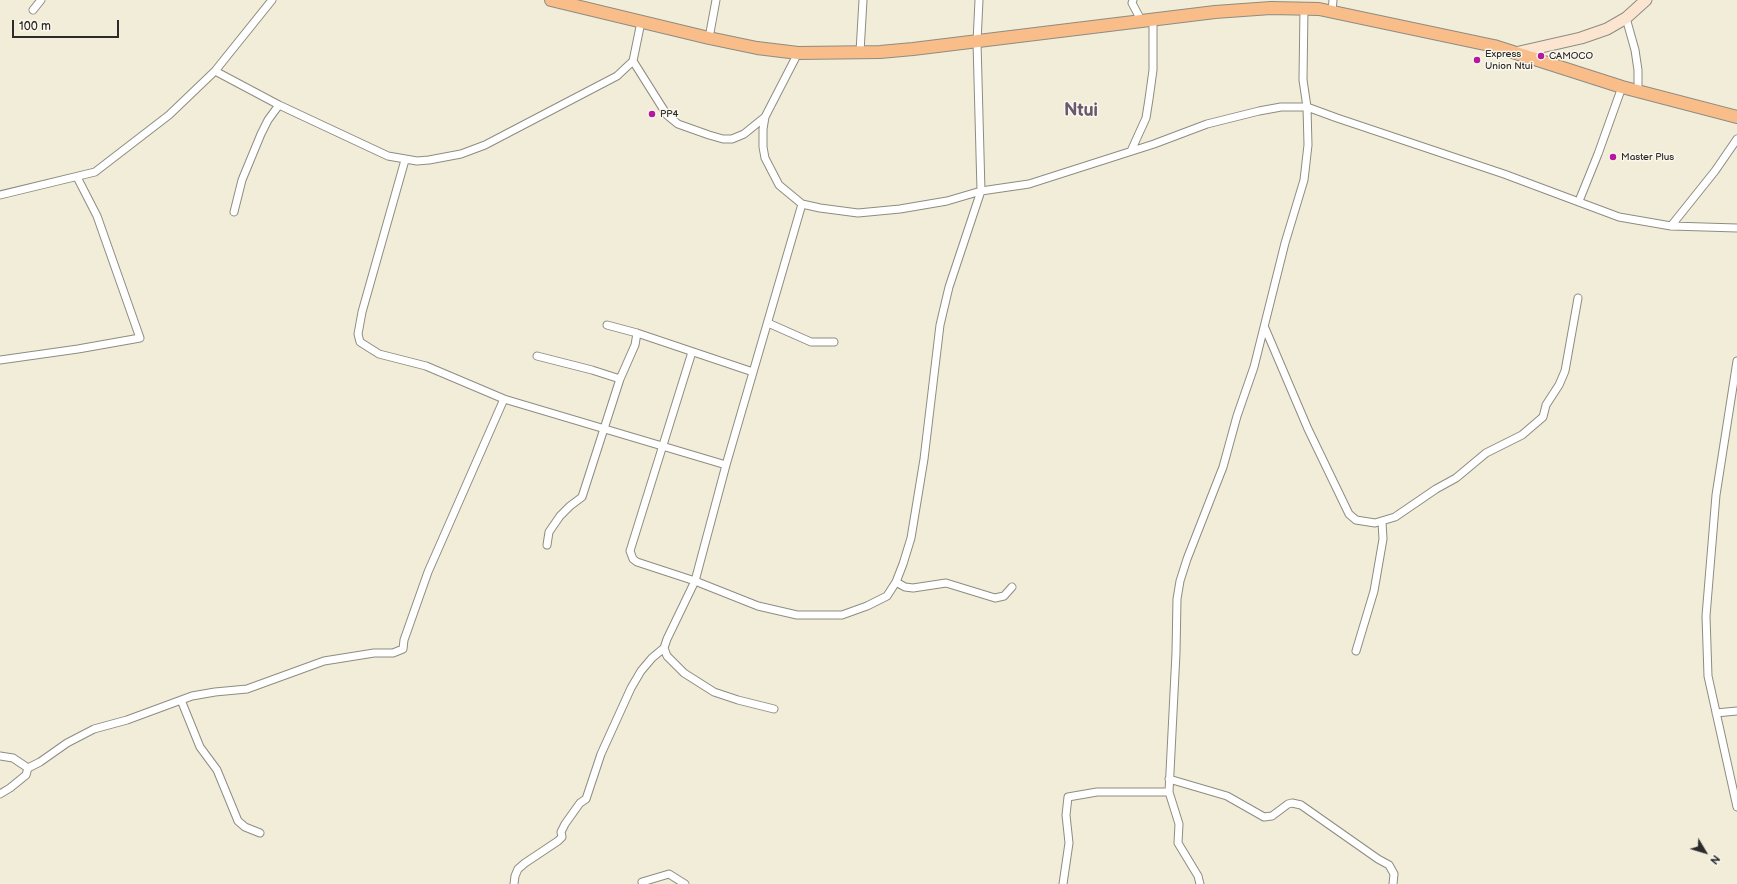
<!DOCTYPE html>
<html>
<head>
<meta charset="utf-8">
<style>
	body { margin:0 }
	#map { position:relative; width:1737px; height:884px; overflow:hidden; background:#f2edd8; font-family:"Balsamiq Sans",sans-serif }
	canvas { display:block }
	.north { position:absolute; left:1685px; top:832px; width:40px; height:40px; -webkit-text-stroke:3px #fbf7ec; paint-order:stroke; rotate:128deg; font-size:11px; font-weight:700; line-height:16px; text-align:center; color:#2b2b2b }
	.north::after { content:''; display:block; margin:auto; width:14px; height:18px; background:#2b2b2b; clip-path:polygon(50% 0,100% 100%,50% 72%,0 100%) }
	.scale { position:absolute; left:12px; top:20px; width:107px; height:18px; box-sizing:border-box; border:2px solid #2b2b2b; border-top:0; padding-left:5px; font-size:12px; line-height:14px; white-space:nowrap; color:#2b2b2b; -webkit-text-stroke:3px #fbf7ec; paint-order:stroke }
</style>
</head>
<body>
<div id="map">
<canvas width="1737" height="884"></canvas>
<div class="north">N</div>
<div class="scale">100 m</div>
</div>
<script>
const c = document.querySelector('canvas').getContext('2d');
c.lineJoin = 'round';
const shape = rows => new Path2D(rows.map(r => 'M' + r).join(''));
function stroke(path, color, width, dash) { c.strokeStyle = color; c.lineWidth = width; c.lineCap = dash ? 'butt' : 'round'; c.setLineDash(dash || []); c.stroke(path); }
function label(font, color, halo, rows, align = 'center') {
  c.font = font + ' "Balsamiq Sans",sans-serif'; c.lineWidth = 3; c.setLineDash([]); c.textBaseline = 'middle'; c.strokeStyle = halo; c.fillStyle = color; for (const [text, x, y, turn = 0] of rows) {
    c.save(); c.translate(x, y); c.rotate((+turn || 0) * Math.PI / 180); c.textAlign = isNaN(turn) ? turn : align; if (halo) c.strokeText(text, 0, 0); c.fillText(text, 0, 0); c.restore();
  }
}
const minor = shape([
	[1133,0,1132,3,1141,20],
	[33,10,41,0],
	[1332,11,1333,0],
	[1626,18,1635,50,1638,70,1638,90],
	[709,38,716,0],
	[860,52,863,0],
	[798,53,765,117,763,129,763,147,765,158,779,185,802,204,820,208,858,213,900,209,947,201,981,191,1029,184,1154,144,1207,124,1259,111,1281,107,1307,107,1337,118,1504,174,1619,217,1671,226,1737,228],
	[633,61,667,115,678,124,709,135,723,139,732,139,744,134,765,117],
	[215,71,279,105,388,156,417,161,429,160,461,154,485,145,617,76,633,61,641,22],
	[1131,151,1146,118,1149,99,1153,70,1153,19],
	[405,160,362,312,358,334,360,342,379,354,426,366,504,399,726,465],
	[0,195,95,172,169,115,215,71,272,0],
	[1579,201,1598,154,1622,87],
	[234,212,242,180,261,134,268,120,279,105],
	[1671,226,1715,171,1737,139],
	[768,323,811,342,834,342],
	[607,325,637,333,753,372],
	[1265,328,1308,429,1349,514,1356,520,1375,523,1395,517,1436,489,1456,478,1486,453,1522,435,1543,417,1546,405,1559,385,1565,371,1578,298],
	[692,352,630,551,633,559,637,562,695,581,758,606,797,615,842,615,867,606,887,596,896,582,903,564,911,538,924,459,940,325,949,287,981,191,977,42,979,0],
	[537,356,592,370,620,379],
	[0,360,78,349,140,338,97,216,77,177],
	[1737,361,1716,495,1706,616,1708,676,1737,807],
	[547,545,549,532,560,516,570,506,582,497,620,379,635,345,637,333],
	[896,582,905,587,913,588,946,583,995,598,1004,596,1012,587],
	[1356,651,1374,591,1383,539,1382,522],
	[181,700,200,747,217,770,238,821,245,827,260,833],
	[774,709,738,700,714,692,684,673,667,656,664,648,667,639,695,581,726,465,802,204],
	[1716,713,1737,711],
	[0,756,13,758,28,768],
	[28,768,40,762,67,743,94,729,127,720,192,696,215,692,247,689,324,661,374,653,393,653,403,649,404,640,428,572,504,399],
	[1169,779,1227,796,1264,817,1272,816,1288,804,1292,803,1301,805,1378,859,1389,865,1394,874,1393,884],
	[0,794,10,788,26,775,28,768],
	[642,882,669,874,685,884],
	[514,884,515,876,518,869,525,863,558,841,562,837,561,832,565,824,580,803,586,799,601,754,631,688,641,671,652,658,664,648],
	[1063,884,1069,843,1066,815,1068,797,1097,792,1169,792],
	[1200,884,1198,876,1178,843,1179,824,1169,792,1176,653,1177,599,1180,581,1187,559,1223,467,1237,416,1254,367,1285,243,1304,180,1308,145,1307,107,1303,80,1304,8]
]);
const secondary = shape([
	[1515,53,1581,38,1607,29,1626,18,1646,0]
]);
const trunk = shape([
	[551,0,709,38,757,48,798,53,880,52,913,49,1215,12,1271,8,1319,9,1494,46,1622,87,1737,117]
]);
const markers = [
	[1541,56,4,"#b5179e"],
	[1477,60,4,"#b5179e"],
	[652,114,4,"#b5179e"],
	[1613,157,4,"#b5179e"]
];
const poiNames = [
	["Express",1485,54],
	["Union Ntui",1485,66],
	["CAMOCO",1549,56],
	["PP4",660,114],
	["Master Plus",1621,157]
];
const townNames = [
	["Ntui",1081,111]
];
stroke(minor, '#8e8c82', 9);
stroke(secondary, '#8e8c82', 13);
stroke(trunk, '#8e8c82', 14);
stroke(minor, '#fff', 7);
stroke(secondary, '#fce5d0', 11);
stroke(trunk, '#f8bd89', 12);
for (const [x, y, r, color] of markers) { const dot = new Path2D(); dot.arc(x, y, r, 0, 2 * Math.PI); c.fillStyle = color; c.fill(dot); stroke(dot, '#fbf7ec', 1.5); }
label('10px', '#2b2b2b', '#fbf7ec', poiNames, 'left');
label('bold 18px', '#6a586e', '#fbf7ec', townNames);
</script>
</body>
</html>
